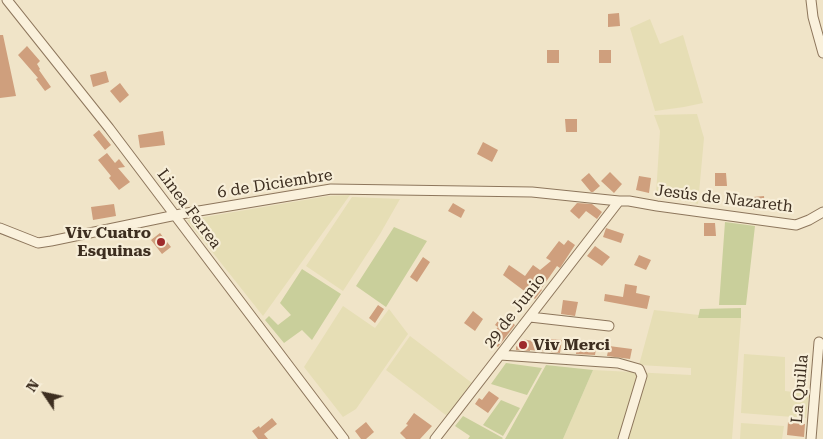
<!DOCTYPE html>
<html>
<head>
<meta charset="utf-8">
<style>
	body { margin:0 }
	#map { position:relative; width:823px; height:439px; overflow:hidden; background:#f0e4c8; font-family:"Roboto Serif",serif }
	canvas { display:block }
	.north { position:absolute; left:20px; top:369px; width:50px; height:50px; -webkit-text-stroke:4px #f7eed8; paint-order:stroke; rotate:304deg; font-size:14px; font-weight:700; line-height:20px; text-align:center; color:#3d2e20 }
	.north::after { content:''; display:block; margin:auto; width:18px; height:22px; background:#3d2e20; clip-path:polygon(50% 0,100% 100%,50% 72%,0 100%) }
</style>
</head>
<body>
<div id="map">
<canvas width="823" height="439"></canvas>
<div class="north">N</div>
</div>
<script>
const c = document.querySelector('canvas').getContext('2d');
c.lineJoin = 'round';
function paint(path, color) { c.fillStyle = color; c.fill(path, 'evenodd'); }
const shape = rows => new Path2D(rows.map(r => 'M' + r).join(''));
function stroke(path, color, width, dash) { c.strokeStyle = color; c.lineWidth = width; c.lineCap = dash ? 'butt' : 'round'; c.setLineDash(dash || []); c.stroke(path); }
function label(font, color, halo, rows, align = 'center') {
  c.font = font + ' "Roboto Serif",serif'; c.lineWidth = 4.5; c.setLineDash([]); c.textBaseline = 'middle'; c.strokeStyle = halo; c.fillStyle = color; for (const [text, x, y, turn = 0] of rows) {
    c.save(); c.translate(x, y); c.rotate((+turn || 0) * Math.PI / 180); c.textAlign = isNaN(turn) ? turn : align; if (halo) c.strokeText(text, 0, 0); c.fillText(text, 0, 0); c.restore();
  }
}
const farmland = shape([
	[650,19,660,44,683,35,703,103,684,107,655,111,630,28],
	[697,114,704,138,698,204,656,195,660,131,654,115],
	[350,195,263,316,187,220,328,196],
	[352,197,400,199,380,234,343,291,306,266],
	[343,306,375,328,389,309,408,334,356,409,343,417,304,367],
	[654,310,699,315,699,318,741,318,732,439,563,439,593,370,691,375,691,368,639,365],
	[410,336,472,383,447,416,386,370],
	[744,354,785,357,785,391,809,394,806,418,741,413],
	[741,423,784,426,782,439,740,439]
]);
const green = shape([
	[725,222,755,226,746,305,719,305],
	[394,227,427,241,386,307,356,286],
	[302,269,341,294,312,340,302,330,284,343,265,320,269,316,278,325,291,315,280,303],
	[741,308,741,318,698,318,700,309],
	[506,363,542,368,527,395,491,384],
	[546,365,593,370,563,439,505,439],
	[501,400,520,408,503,436,483,425],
	[463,416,503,438,502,439,468,439,470,436,455,426]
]);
const building = shape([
	[619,13,620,26,608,27,608,14],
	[0,35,3,35,16,96,0,98],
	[27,46,40,61,37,64,40,69,39,70,51,87,45,91,36,79,38,78,18,55],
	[547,50,559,50,559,63,547,63],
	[599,50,611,50,611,63,599,63],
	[106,71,109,82,93,87,90,75],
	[120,83,129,95,120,103,110,91],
	[565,119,577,119,577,132,566,132],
	[99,130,111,145,105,150,93,135],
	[163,131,165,145,140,148,138,135],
	[483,142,498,150,492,162,477,154],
	[107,153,115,163,119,159,125,167,118,168,130,182,119,190,109,178,111,176,98,160],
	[610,172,622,184,614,193,601,181],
	[589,173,600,186,593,192,591,192,581,180],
	[715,173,726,173,727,186,715,186],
	[639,176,651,178,649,193,636,190],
	[764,196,765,209,753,210,753,197],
	[453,203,465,210,461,218,448,211],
	[577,203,592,204,602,212,597,219,586,211,579,219,570,211],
	[114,204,116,216,93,220,91,207],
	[704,223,715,223,716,236,704,236],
	[606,228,624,234,621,243,603,237],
	[160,233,171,247,162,254,151,240],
	[568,240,575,245,560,268,557,266,541,289,542,290,535,299,503,275,509,265,525,276,533,265,540,270,551,261,546,258,559,241,564,245],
	[595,246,610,257,602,266,587,256],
	[639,255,651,260,646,270,634,265],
	[423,257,430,262,417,282,410,277],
	[625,284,637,286,636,293,650,296,647,309,604,301,605,294,623,297],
	[563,300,578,302,575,316,561,314],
	[378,305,384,309,375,323,369,318],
	[473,311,483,319,475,331,464,323],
	[500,318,504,321,506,318,515,325,498,347,488,340,498,327,495,325],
	[539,338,562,340,560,353,530,350,530,351,516,350,516,347,522,339,538,342],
	[578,340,597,343,595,355,576,354],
	[609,346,632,349,630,359,607,356],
	[489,391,499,398,488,413,475,404,479,398,482,400],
	[414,413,432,426,420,439,406,439,400,433,408,425,406,424],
	[272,418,277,424,264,434,268,439,258,439,252,431,259,426,260,428],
	[366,422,374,432,366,439,361,439,355,431],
	[788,422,805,424,804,437,787,435]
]);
const street = shape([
	[7,0,109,128,344,439],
	[811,0,813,17,823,53],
	[0,228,38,243,51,241,181,214,331,189,532,192,619,201,629,201,657,206,796,225,809,220,823,212],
	[530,317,609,326],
	[500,355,618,363,639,369,642,376,623,439],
	[435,439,619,201],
	[811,439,819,342]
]);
const markers = [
	[161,242,5,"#9e2a2b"],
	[523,345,5,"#9e2a2b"]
];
const streetNames = [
	["6 de Diciembre",275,184,-9],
	["Jesús de Nazareth",724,199,7],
	["Linea Ferrea",189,209,53],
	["29 de Junio",515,311,-52],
	["La Quilla",800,389,-85]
];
const poiNames = [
	["Viv Cuatro",151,233],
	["Esquinas",151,251],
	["Viv Merci",533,345,"left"]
];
paint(farmland, '#e6deb5');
paint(green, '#c9cf9b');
paint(building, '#cf9f7d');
stroke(street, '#8d765c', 11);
stroke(street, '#faf1dc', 9);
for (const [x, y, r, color] of markers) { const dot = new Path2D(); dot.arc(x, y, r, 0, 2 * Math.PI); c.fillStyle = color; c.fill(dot); stroke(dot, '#f7eed8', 2); }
label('16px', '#3d2e20', '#f7eed8', streetNames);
label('bold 16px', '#3d2e20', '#f7eed8', poiNames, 'right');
</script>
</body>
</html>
